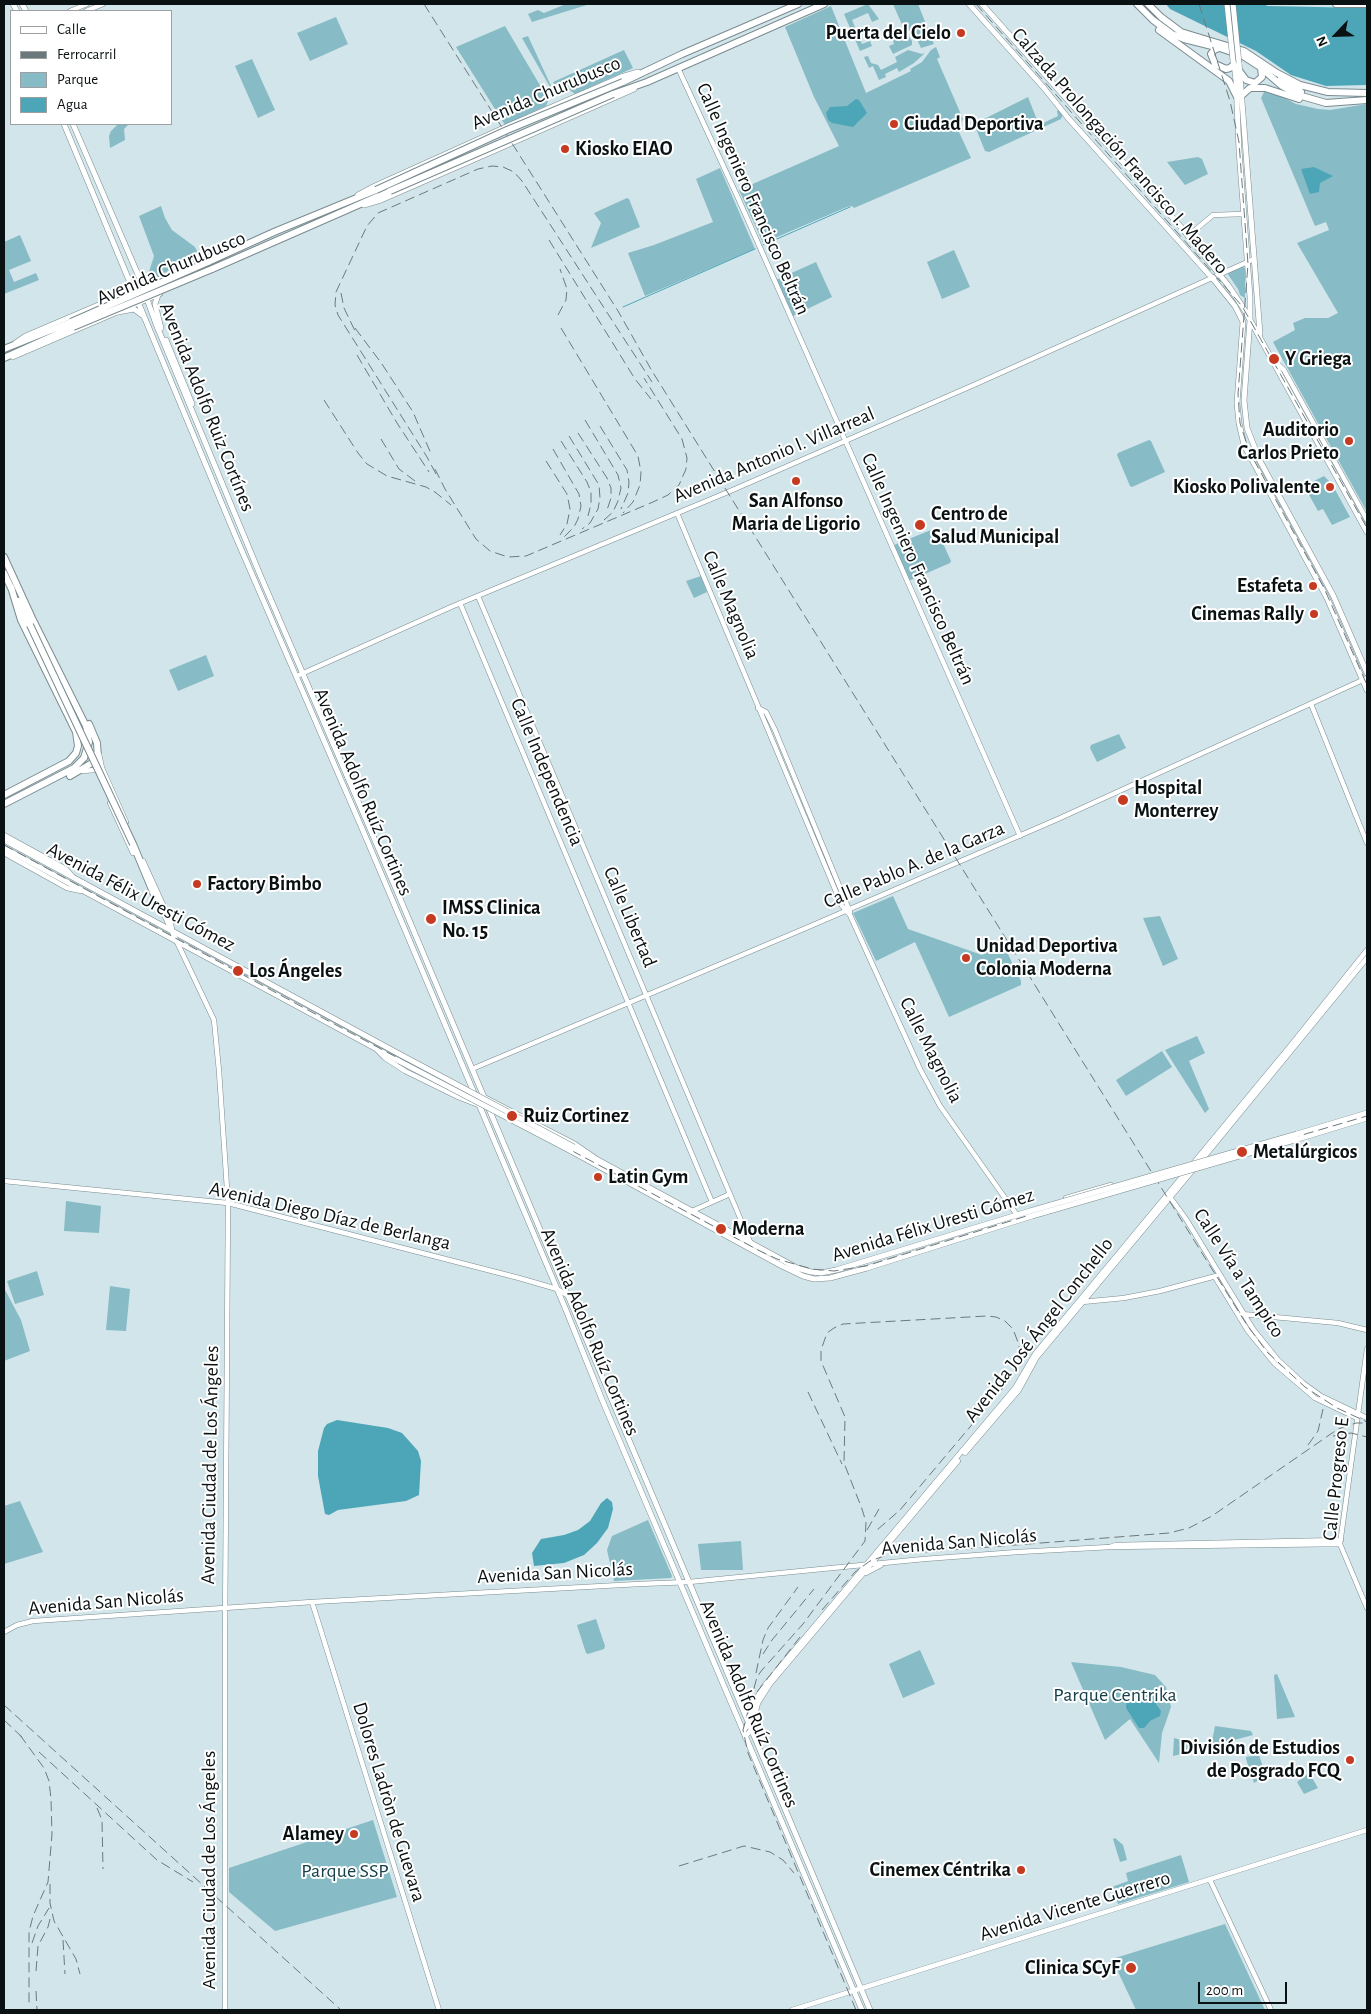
<!DOCTYPE html>
<html>
<head>
<meta charset="utf-8">
<style>
	body { margin:0 }
	#map { position:relative; width:1371px; height:2014px; overflow:hidden; background:#d2e5ea; font-family:"Alegreya Sans",sans-serif }
	canvas { display:block }
	.frame { position:absolute; inset:0; border:5px solid #0a1112; pointer-events:none }
	.legend { position:absolute; left:10px; top:10px; width:162px; height:115px; box-sizing:border-box; background:#fff; border:1px solid #9da0a0; margin:0; padding:6px 9px; list-style:none; font-size:15px; color:#0a1112 }
	.legend li { display:flex; align-items:center; gap:10px; height:25px }
	.legend b { width:25px; border:1px solid #9da0a0 }
	.north { position:absolute; left:1311px; top:10px; width:50px; height:50px; -webkit-text-stroke:4px #fff; paint-order:stroke; rotate:246deg; font-size:14px; font-weight:700; line-height:20px; text-align:center; color:#0a1112 }
	.north::after { content:''; display:block; margin:auto; width:18px; height:22px; background:#0a1112; clip-path:polygon(50% 0,100% 100%,50% 72%,0 100%) }
	.scale { position:absolute; left:1198px; top:1982px; width:89px; height:22px; box-sizing:border-box; border:2px solid #0a1112; border-top:0; padding-left:6px; font-size:15px; line-height:18px; white-space:nowrap; color:#0a1112; -webkit-text-stroke:4px #fff; paint-order:stroke }
</style>
</head>
<body>
<div id="map">
<canvas width="1371" height="2014"></canvas>
<div class="frame"></div>
<ul class="legend">
<li><b style="height:6px;background:#fff"></b>Calle</li>
<li><b style="height:6px;background:#6c797c"></b>Ferrocarril</li>
<li><b style="height:14px;background:#87bbc6"></b>Parque</li>
<li><b style="height:14px;background:#4da6b8"></b>Agua</li>
</ul>
<div class="north">N</div>
<div class="scale">200 m</div>
</div>
<script>
const c = document.querySelector('canvas').getContext('2d');
c.lineJoin = 'round';
function paint(path, color) { c.fillStyle = color; c.fill(path, 'evenodd'); }
const shape = rows => new Path2D(rows.map(r => 'M' + r).join(''));
function stroke(path, color, width, dash) { c.strokeStyle = color; c.lineWidth = width; c.lineCap = dash ? 'butt' : 'round'; c.setLineDash(dash || []); c.stroke(path); }
function label(font, color, halo, rows, align = 'center') {
  c.font = font + ' "Alegreya Sans",sans-serif'; c.lineWidth = 4; c.setLineDash([]); c.textBaseline = 'middle'; c.strokeStyle = halo; c.fillStyle = color; for (const [text, x, y, turn = 0] of rows) {
    c.save(); c.translate(x, y); c.rotate((+turn || 0) * Math.PI / 180); c.textAlign = isNaN(turn) ? turn : align; if (halo) c.strokeText(text, 0, 0); c.fillText(text, 0, 0); c.restore();
  }
}
const green = shape([
	[566,4,590,4,532,22,528,14,538,10,544,13],
	[868,4,879,19,872,22,868,13,852,20,862,44,870,41,872,46,860,51,844,14],
	[893,4,918,4,934,44,921,48,912,29,907,31,903,27],
	[831,6,866,93,911,71,910,69,922,62,931,50,936,47,940,57,937,59,963,119,958,130,971,158,854,208,852,206,847,207,763,243,739,190,839,146,814,97,785,27],
	[336,17,348,44,310,61,297,33],
	[505,26,541,87,544,86,549,99,546,106,505,125,456,47],
	[890,29,893,35,903,30,906,38,909,37,912,41,912,45,893,54,889,46,894,44,892,38,886,40,882,33],
	[528,36,551,86,550,87,522,38],
	[624,50,633,68,575,94,563,85,556,88,553,82],
	[908,50,922,54,925,53,914,63,899,72,897,68,885,74,886,77,879,80,873,66,869,68,864,57,868,56,871,63,878,65,881,70,897,62,895,57],
	[252,59,275,110,258,118,235,66],
	[1271,91,1296,104,1318,109,1330,110,1367,104,1367,512,1273,342,1295,330,1293,323,1305,318,1328,318,1338,313,1297,243,1329,230,1326,222,1315,226,1261,98,1264,92],
	[1028,97,1039,125,1058,116,1057,111,1059,110,1063,114,1061,119,989,152,985,151,974,124],
	[118,124,129,124,124,129,125,140,110,148,109,136,111,131],
	[1198,157,1202,159,1208,174,1185,185,1167,162],
	[720,168,755,249,645,296,628,253,654,245,713,222,696,179],
	[627,198,629,199,640,227,591,248,601,223,594,213],
	[161,206,165,218,172,230,195,247,200,257,153,278,147,278,154,256,139,216],
	[20,235,31,261,9,270,14,282,36,273,39,280,4,294,4,242],
	[954,250,970,287,942,299,927,262],
	[816,262,832,297,793,316,776,280],
	[1241,266,1245,268,1245,298,1240,295,1238,289,1227,273],
	[1149,440,1151,441,1165,472,1132,487,1130,486,1117,455,1118,453],
	[1324,476,1332,484,1350,517,1332,525,1323,509,1318,511,1304,486],
	[936,528,951,561,950,563,911,580,908,579,894,545],
	[701,576,707,592,694,598,686,581],
	[206,655,214,676,178,691,169,670],
	[1119,734,1126,748,1097,762,1090,748,1091,745],
	[893,896,908,929,982,955,1003,944,1021,981,1021,985,949,1017,915,942,876,961,853,913],
	[1160,916,1178,959,1163,966,1143,918],
	[1197,1036,1205,1053,1189,1061,1209,1109,1205,1113,1165,1050],
	[1162,1051,1172,1067,1126,1096,1116,1080],
	[66,1201,101,1206,99,1233,64,1231],
	[37,1271,44,1295,15,1304,7,1281],
	[110,1286,130,1289,126,1331,106,1330],
	[4,1288,21,1320,30,1351,4,1361],
	[20,1501,43,1552,4,1564,4,1506],
	[648,1520,672,1576,671,1578,614,1581,607,1550,612,1536],
	[741,1541,743,1570,701,1570,698,1544],
	[596,1619,605,1646,604,1649,588,1654,586,1653,577,1625],
	[920,1650,935,1684,903,1698,889,1664],
	[1071,1662,1121,1667,1155,1675,1166,1687,1171,1707,1162,1733,1159,1763,1130,1719,1105,1740],
	[1277,1674,1293,1712,1295,1717,1277,1719,1274,1675],
	[1215,1726,1251,1731,1253,1735,1211,1746],
	[1174,1738,1191,1743,1190,1752,1173,1756],
	[1259,1755,1266,1776,1254,1783,1246,1759,1246,1757],
	[1308,1774,1311,1776,1318,1788,1304,1794,1297,1782],
	[373,1820,397,1897,275,1931,229,1892,229,1868],
	[1115,1838,1123,1845,1127,1860,1120,1862,1113,1839],
	[1181,1855,1189,1882,1118,1904,1112,1887,1128,1881,1126,1873],
	[1225,1924,1265,2010,1136,2010,1112,1959]
]);
const water = shape([
	[1166,4,1263,4,1268,6,1367,8,1367,85,1326,86,1291,75,1256,51,1170,9],
	[856,99,859,100,867,113,853,127,832,123,828,120,826,113,830,107,847,106],
	[1314,167,1333,176,1320,183,1319,192,1310,194,1301,169],
	[337,1420,388,1428,402,1433,418,1451,421,1461,419,1495,406,1501,338,1510,329,1515,325,1514,318,1476,318,1451,324,1428,327,1424],
	[607,1498,612,1502,613,1509,608,1528,597,1543,584,1555,564,1563,534,1566,532,1553,541,1539,564,1535,578,1530,590,1521,601,1503],
	[1127,1692,1140,1694,1139,1699,1144,1700,1149,1692,1156,1698,1156,1704,1161,1711,1160,1716,1150,1721,1144,1728,1139,1728,1126,1708]
]);
const stream = shape([
	[763,245,850,207],
	[623,307,755,249]
]);
const secondary = shape([
	[70,11,87,4],
	[86,11,103,4],
	[678,68,739,200,1020,836],
	[1188,236,1213,215,1243,214],
	[15,343,25,336,241,244],
	[13,357,160,294],
	[1272,359,1284,370,1367,520],
	[677,513,842,906,850,915,920,1069,940,1106,1017,1215],
	[478,596,751,1244],
	[460,603,712,1202],
	[299,675,451,607,728,492,976,384,1254,259],
	[1311,704,1367,843],
	[758,708,766,712,775,730,850,912],
	[90,757,93,754,99,754,102,768,126,822],
	[82,771,95,770],
	[110,803,133,853],
	[4,835,66,869,72,876],
	[4,853,67,888,81,891],
	[143,861,170,920,172,929],
	[158,902,214,1020,219,1071,228,1203,225,1633,225,2010],
	[377,1050,385,1058,405,1071,458,1097,481,1106],
	[472,1069,806,928,1058,819,1367,678],
	[482,1096,575,1144,594,1157],
	[1200,1162,1367,958],
	[1191,1166,1291,1045,1367,950],
	[4,1181,228,1203,519,1278,557,1289,567,1295],
	[1170,1197,1186,1219,1253,1329,1278,1360,1303,1383,1321,1396,1367,1418],
	[1066,1198,1111,1185],
	[692,1211,730,1194],
	[1215,1277,1248,1331,1275,1364,1315,1398,1357,1418],
	[1082,1302,1124,1298,1160,1291,1216,1276],
	[1242,1314,1338,1323,1367,1330],
	[1367,1349,1340,1544,1367,1608],
	[965,1453,1019,1390,1037,1357,1193,1170],
	[1110,1547,1116,1545,1341,1540],
	[866,1573,881,1565],
	[312,1602,439,2010],
	[4,1632,17,1625,33,1621,312,1602,639,1584,689,1582,924,1559,1018,1552,1110,1547,1340,1544],
	[743,1732,747,1726,754,1702,764,1686,1015,1388,1035,1354,1186,1172],
	[745,1737,751,1730,758,1703,770,1684,958,1461],
	[1210,1880,1271,2010],
	[792,2010,1367,1830]
]);
const primary = shape([
	[13,4,17,11],
	[22,4,26,11],
	[969,4,1044,88,1068,118,1214,280,1235,306,1243,322,1237,403,1239,423,1244,445,1327,598,1367,690],
	[982,4,1181,227,1228,285,1244,309,1367,532],
	[1234,63,1236,81,1239,150,1250,297,1250,320,1244,400,1247,428,1260,461,1333,595,1367,673],
	[1239,63,1260,334],
	[64,124,235,535,364,833,566,1310,603,1402,862,2010],
	[73,124,139,277,156,324,261,577,396,889,870,2010],
	[358,195,375,186,508,126,621,77,638,72],
	[364,205,381,200,498,149,634,89],
	[139,277,152,282],
	[158,295,155,304,161,328],
	[118,312,134,309,142,315],
	[166,340,192,404],
	[4,840,401,1055],
	[4,848,399,1061],
	[1297,1134,1367,1113],
	[1298,1139,1367,1118],
	[574,1147,797,1268,811,1272,821,1273,836,1270,1030,1211],
	[571,1151,782,1266,803,1276,814,1279,830,1278,867,1268,1032,1216]
]);
const highway = shape([
	[1137,4,1153,20,1172,34,1184,39,1220,48,1243,56,1260,67,1282,86,1298,95,1326,103,1367,100],
	[1148,4,1161,17,1181,32,1244,51,1277,73,1300,85,1328,92,1367,93],
	[1336,4,1367,4],
	[1159,30,1229,81,1237,97],
	[1219,48,1214,50,1211,54,1215,64,1226,69,1230,68,1234,64],
	[1240,72,1246,80,1255,83,1262,77,1261,68],
	[1281,78,1301,92],
	[623,82,682,54,798,4],
	[613,94,647,82,824,4],
	[1242,95,1250,88,1265,88,1299,99],
	[208,262,274,232,376,190],
	[212,269,390,191],
	[4,349,71,322],
	[4,358,73,327],
	[4,557,32,618,86,726,89,742,84,758,74,768,4,804],
	[4,573,12,590],
	[18,601,30,625],
	[70,776,92,763,98,758,97,743,89,724],
	[4,795,69,761,76,753,78,746,76,732,21,620,11,587],
	[133,844,158,904]
]);
const rail = shape([
	[424,4,618,311,652,371,1245,1322,1267,1352,1305,1387,1337,1408,1367,1422],
	[444,4,464,4],
	[976,4,1242,306,1367,528],
	[1199,4,1230,101,1239,142,1248,264,1238,394,1240,423,1249,451,1324,588,1367,685],
	[549,240,635,379,651,399],
	[341,293,344,308,357,335],
	[558,315,566,300,567,289,560,269],
	[355,328,382,364,413,412,432,456],
	[561,328,638,456,641,472,640,485,633,502,623,513],
	[357,355,397,423,429,472],
	[324,400,358,453,367,464,387,476,426,487,435,492,451,505],
	[585,420,618,475,621,488,618,501,613,512,604,520],
	[600,426,627,470,629,482,628,493,621,509],
	[578,433,607,478,611,488,611,498,606,513],
	[569,436,599,485,600,498,598,509,590,523,582,529],
	[381,439,399,469,415,481],
	[561,441,587,482,591,492,591,504,588,516],
	[553,449,579,494,581,506,578,519,574,527,563,538],
	[546,461,567,494,570,509,567,524,560,535],
	[435,469,445,489,476,539,490,551,508,557,526,556,653,502,668,495,679,485,686,469,687,458,682,439,644,378],
	[436,474,427,457,338,315,335,305,336,292,367,226,378,213,478,169,492,166,503,167,514,172,522,181,652,382],
	[4,845,306,1009,760,1251,777,1259,812,1269,834,1271,866,1266,1049,1209,1367,1116],
	[808,1392,842,1464],
	[1333,1436,1351,1433,1367,1437],
	[1308,1445,1318,1431,1323,1409],
	[867,1530,879,1509],
	[822,1610,855,1572,870,1561,887,1555,1169,1533,1189,1528,1212,1516,1338,1429,1356,1423,1367,1423],
	[763,1654,772,1640,814,1589],
	[756,1673,763,1640,768,1628,798,1587],
	[757,1692,800,1637],
	[4,1705,341,2010],
	[4,1720,24,1739],
	[20,1735,44,1768,49,1781,51,1799,52,1834,48,1882,33,1916,29,1932,29,2003],
	[39,1752,157,1860,193,1882],
	[97,1808,102,1820,103,1869],
	[679,1866,744,1846,770,1852,783,1860,794,1873],
	[50,1884,50,1903,54,1921,76,1959,80,1974],
	[63,1940,65,1974],
	[32,1943,38,1926,49,1908],
	[36,1971,38,1946,48,1927,50,1919],
	[36,1991,37,2010],
	[856,2010,748,1753,743,1730,757,1677,762,1670,803,1624,865,1541,866,1522,862,1509,844,1463,845,1417,821,1361,821,1350,827,1333,834,1328,843,1324,987,1316,996,1317,1005,1321,1013,1329,1019,1345,1019,1353,1015,1368,1002,1389,900,1510,877,1530]
]);
const primaryBridge = shape([
	[1227,4,1233,61],
	[1233,4,1239,63],
	[401,1055,574,1147],
	[399,1061,571,1151],
	[1030,1211,1297,1134],
	[1032,1216,1298,1139]
]);
const highwayBridge = shape([
	[376,190,507,130,623,82],
	[390,191,613,94],
	[71,322,208,262],
	[73,327,212,269],
	[30,625,133,844]
]);
const markers = [
	[961,33,5,"#c53a21"],
	[894,124,5,"#c53a21"],
	[565,149,5,"#c53a21"],
	[1274,359,6,"#c53a21"],
	[1349,441,5,"#c53a21"],
	[796,481,5,"#c53a21"],
	[1330,487,5,"#c53a21"],
	[920,525,6,"#c53a21"],
	[1313,586,5,"#c53a21"],
	[1314,614,5,"#c53a21"],
	[1123,800,6,"#c53a21"],
	[197,884,5,"#c53a21"],
	[431,919,6,"#c53a21"],
	[966,958,5,"#c53a21"],
	[238,971,6,"#c53a21"],
	[512,1116,6,"#c53a21"],
	[1242,1152,6,"#c53a21"],
	[598,1177,5,"#c53a21"],
	[721,1229,6,"#c53a21"],
	[1350,1760,5,"#c53a21"],
	[354,1834,5,"#c53a21"],
	[1021,1870,5,"#c53a21"],
	[1131,1968,6,"#c53a21"]
];
const poiNames = [
	["Puerta del Cielo",951,33,"right"],
	["Ciudad Deportiva",904,124],
	["Kiosko EIAO",575,149],
	["Y Griega",1285,359],
	["Auditorio",1339,430,"right"],
	["Carlos Prieto",1339,453,"right"],
	["Kiosko Polivalente",1320,487,"right"],
	["San Alfonso",796,501,"center"],
	["Maria de Ligorio",796,524,"center"],
	["Centro de",931,514],
	["Salud Municipal",931,537],
	["Estafeta",1303,586,"right"],
	["Cinemas Rally",1304,614,"right"],
	["Hospital",1134,788],
	["Monterrey",1134,811],
	["Factory Bimbo",207,884],
	["IMSS Clinica",442,908],
	["No. 15",442,931],
	["Unidad Deportiva",976,946],
	["Colonia Moderna",976,969],
	["Los Ángeles",249,971],
	["Ruiz Cortinez",523,1116],
	["Metalúrgicos",1253,1152],
	["Latin Gym",608,1177],
	["Moderna",732,1229],
	["División de Estudios",1340,1748,"right"],
	["de Posgrado FCQ",1340,1771,"right"],
	["Alamey",344,1834,"right"],
	["Cinemex Céntrika",1011,1870,"right"],
	["Clinica SCyF",1120,1968,"right"]
];
const streetNames = [
	["Avenida Churubusco",546,93,-23],
	["Calzada Prolongación Francisco I. Madero",1120,151,49],
	["Calle Ingeniero Francisco Beltrán",753,199,66],
	["Avenida Churubusco",171,268,-23],
	["Avenida Adolfo Ruiz Cortínes",207,407,68],
	["Avenida Antonio I. Villarreal",774,455,-23],
	["Calle Ingeniero Francisco Beltrán",918,569,66],
	["Calle Magnolia",731,605,67],
	["Calle Independencia",547,772,67],
	["Avenida Adolfo Ruíz Cortines",363,792,67],
	["Calle Pablo A. de la Garza",914,865,-23],
	["Avenida Félix Uresti Gómez",141,897,28],
	["Calle Libertad",630,917,67],
	["Calle Magnolia",931,1050,63],
	["Avenida Diego Díaz de Berlanga",330,1216,13],
	["Avenida Félix Uresti Gómez",933,1225,-17],
	["Calle Vía a Tampico",1239,1273,57],
	["Avenida José Ángel Conchello",1039,1330,-52],
	["Avenida Adolfo Ruíz Cortines",590,1332,67],
	["Avenida Ciudad de Los Ángeles",210,1465,-89],
	["Calle Progreso E",1336,1479,-84],
	["Avenida San Nicolás",959,1542,-5],
	["Avenida San Nicolás",555,1573,-3],
	["Avenida San Nicolás",106,1602,-5],
	["Avenida Adolfo Ruíz Cortines",749,1704,67],
	["Dolores Ladròn de Guevara",389,1802,73],
	["Avenida Ciudad de Los Ángeles",209,1870,-90],
	["Avenida Vicente Guerrero",1075,1906,-17]
];
const parkNames = [
	["Parque Centrika",1115,1695],
	["Parque SSP",345,1871]
];
paint(green, '#87bbc6');
paint(water, '#4da6b8');
stroke(stream, '#4da6b8', 1);
stroke(secondary, '#7a8c90', 5.5);
stroke(primary, '#7a8c90', 6);
stroke(highway, '#7a8c90', 8);
stroke(secondary, '#fff', 4.5);
stroke(primary, '#fff', 5);
stroke(highway, '#fff', 6);
stroke(rail, '#6c797c', 1, [10, 5]);
stroke(primaryBridge, '#7a8c90', 6, []);
stroke(highwayBridge, '#7a8c90', 8, []);
stroke(primaryBridge, '#fff', 5);
stroke(highwayBridge, '#fff', 6);
for (const [x, y, r, color] of markers) { const dot = new Path2D(); dot.arc(x, y, r, 0, 2 * Math.PI); c.fillStyle = color; c.fill(dot); stroke(dot, '#fff', 2); }
label('bold 20px', '#0a1112', '#fff', poiNames, 'left');
label('20px', '#0a1112', '#fff', streetNames);
label('20px', '#174049', '#fff', parkNames);
</script>
</body>
</html>
